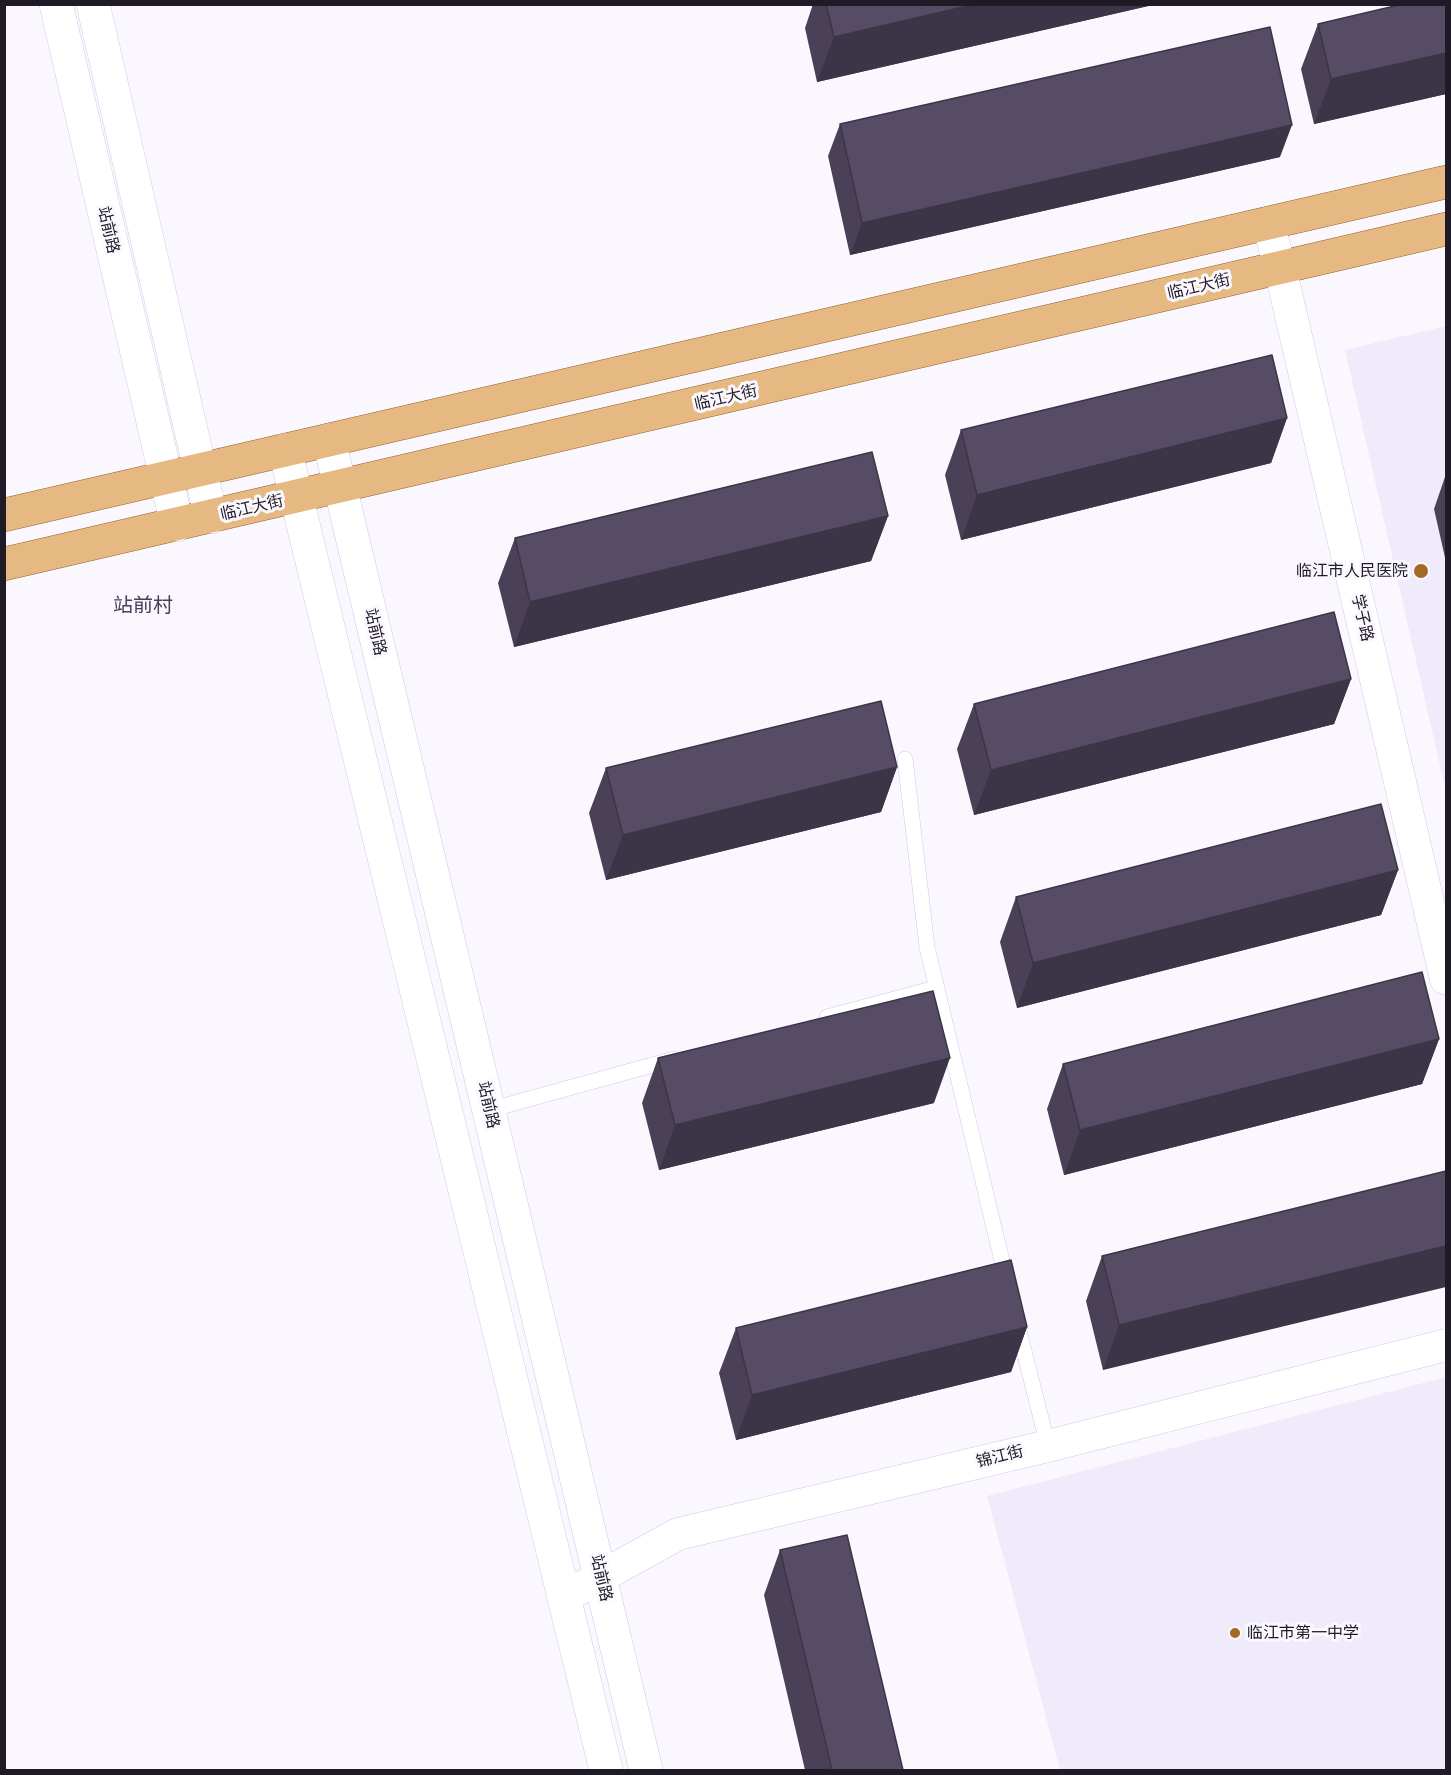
<!DOCTYPE html>
<html>
<head>
<meta charset="utf-8">
<style>
	body { margin:0 }
	#map { position:relative; width:1451px; height:1775px; overflow:hidden; background:#faf8fe; font-family:"PT Serif",serif }
	canvas { display:block }
	.frame { position:absolute; inset:0; border:6px solid #1f1b26; pointer-events:none }
</style>
</head>
<body>
<div id="map">
<canvas width="1451" height="1775"></canvas>
<div class="frame"></div>
</div>
<script>
const c = document.querySelector('canvas').getContext('2d');
c.lineJoin = 'round';
function paint(path, color) { c.fillStyle = color; c.fill(path, 'evenodd'); }
const shape = rows => new Path2D(rows.map(r => 'M' + r).join(''));
function stroke(path, color, width, dash) { c.strokeStyle = color; c.lineWidth = width; c.lineCap = dash ? 'butt' : 'round'; c.setLineDash(dash || []); c.stroke(path); }
function label(font, color, halo, rows, align = 'center') {
  c.font = font + ' "PT Serif","Noto Sans SC",serif'; c.lineWidth = 6; c.setLineDash([]); c.textBaseline = 'middle'; c.strokeStyle = halo; c.fillStyle = color; for (const [text, x, y, turn = 0] of rows) {
    c.save(); c.translate(x, y); c.rotate((+turn || 0) * Math.PI / 180); c.textAlign = isNaN(turn) ? turn : align; if (halo) c.strokeText(text, 0, 0); c.fillText(text, 0, 0); c.restore();
  }
}
const built = shape([
	[1446,326,1446,792,1345,350],
	[1446,1377,1446,1770,1060,1770,987,1496]
]);
const lane = shape([
	[905,759,927,947,1007,1282],
	[827,1017,936,988],
	[489,1110,674,1059],
	[1017,1323,1048,1446]
]);
const street = shape([
	[1268,223,1280,268,1446,979],
	[564,1597,678,1534,1048,1446,1446,1345]
]);
const secondary = shape([
	[56,4,177,525],
	[93,4,211,517],
	[329,440,646,1770],
	[285,450,606,1770]
]);
const primary = shape([
	[4,515,1446,182],
	[4,564,1446,229]
]);
const wall = shape([
	[813,4,1157,4,817,82,805,28],
	[1446,4,1446,94,1314,124,1301,69,1318,24],
	[840,124,1280,157,850,255,828,156],
	[1287,418,1271,463,961,540,945,475,961,430],
	[1446,474,1446,562,1434,509],
	[888,516,871,561,514,647,498,583,515,538],
	[1351,679,1334,724,974,815,957,749,974,704],
	[897,767,881,812,606,880,589,813,606,768],
	[1398,870,1381,915,1017,1008,1000,942,1016,897],
	[1439,1039,1422,1084,1064,1175,1047,1109,1063,1064],
	[658,1058,934,1103,659,1170,642,1103],
	[1446,1171,1103,1370,1086,1301,1102,1256],
	[1027,1327,1011,1372,736,1440,719,1373,736,1328],
	[780,1550,903,1770,805,1770,764,1595]
]);
const shadedWall = shape([
	[976,4,1157,4,817,82,834,37],
	[1446,53,1446,94,1314,124,1331,79],
	[1292,125,1280,157,850,255,862,223],
	[1287,418,1271,463,961,540,977,495],
	[888,516,871,561,514,647,530,602],
	[1351,679,1334,724,974,815,991,770],
	[897,767,881,812,606,880,623,835],
	[1398,870,1381,915,1017,1008,1033,963],
	[1439,1039,1422,1084,1064,1175,1080,1130],
	[950,1058,934,1103,659,1170,675,1125],
	[1446,1246,1446,1287,1103,1370,1119,1325],
	[1027,1327,1011,1372,736,1440,752,1395]
]);
const building = shape([
	[826,4,976,4,834,37,826,4],
	[1403,4,1446,4,1446,53,1331,79,1318,24,1403,4],
	[1270,27,1292,125,862,223,840,124,1270,27],
	[1272,355,1287,418,977,495,961,430,1272,355],
	[872,452,888,516,530,602,515,538,872,452],
	[1334,612,1351,679,991,770,974,704,1334,612],
	[881,701,897,767,623,835,606,768,881,701],
	[1381,804,1398,870,1033,963,1016,897,1381,804],
	[1422,972,1439,1039,1080,1130,1063,1064,1422,972],
	[933,991,950,1058,675,1125,658,1058,933,991],
	[1446,1171,1446,1246,1119,1325,1102,1256,1446,1171],
	[1011,1260,1027,1327,752,1395,736,1328,1011,1260],
	[847,1535,903,1770,832,1770,780,1550,847,1535]
]);
const markers = [
	[1421,571,8,"#a26927"],
	[1235,1633,6,"#a26927"]
];
const streetNames = [
	["站前路",108,230,77],
	["临江大街",1199,287,-13],
	["临江大街",726,398,-13],
	["临江大街",252,508,-13],
	["学子路",1362,618,77],
	["站前路",375,632,77],
	["站前路",488,1105,77],
	["锦江街",1000,1457,-14],
	["站前路",601,1578,77]
];
const poiNames = [
	["临江市人民医院",1408,571],
	["临江市第一中学",1247,1633,"left"]
];
const quarterNames = [
	["站前村",143,606]
];
paint(built, '#f0ebfa');
stroke(lane, '#d2c8e6', 16);
stroke(street, '#d2c8e6', 33);
stroke(secondary, '#d2c8e6', 34);
stroke(primary, '#96632c', 34);
stroke(lane, '#fff', 15);
stroke(street, '#fff', 32);
stroke(secondary, '#fff', 33);
stroke(primary, '#e6b983', 33);
paint(wall, '#4a4158');
paint(shadedWall, '#3c3547');
paint(building, '#564c66');
stroke(building, '#3c3547', 1.5);
for (const [x, y, r, color] of markers) { const dot = new Path2D(); dot.arc(x, y, r, 0, 2 * Math.PI); c.fillStyle = color; c.fill(dot); stroke(dot, '#faf8fe', 2); }
label('16px', '#1f1b26', '#faf8fe', streetNames);
label('16px', '#1f1b26', '#faf8fe', poiNames, 'right');
label('20px', '#483f58', '#faf8fe', quarterNames);
</script>
</body>
</html>
